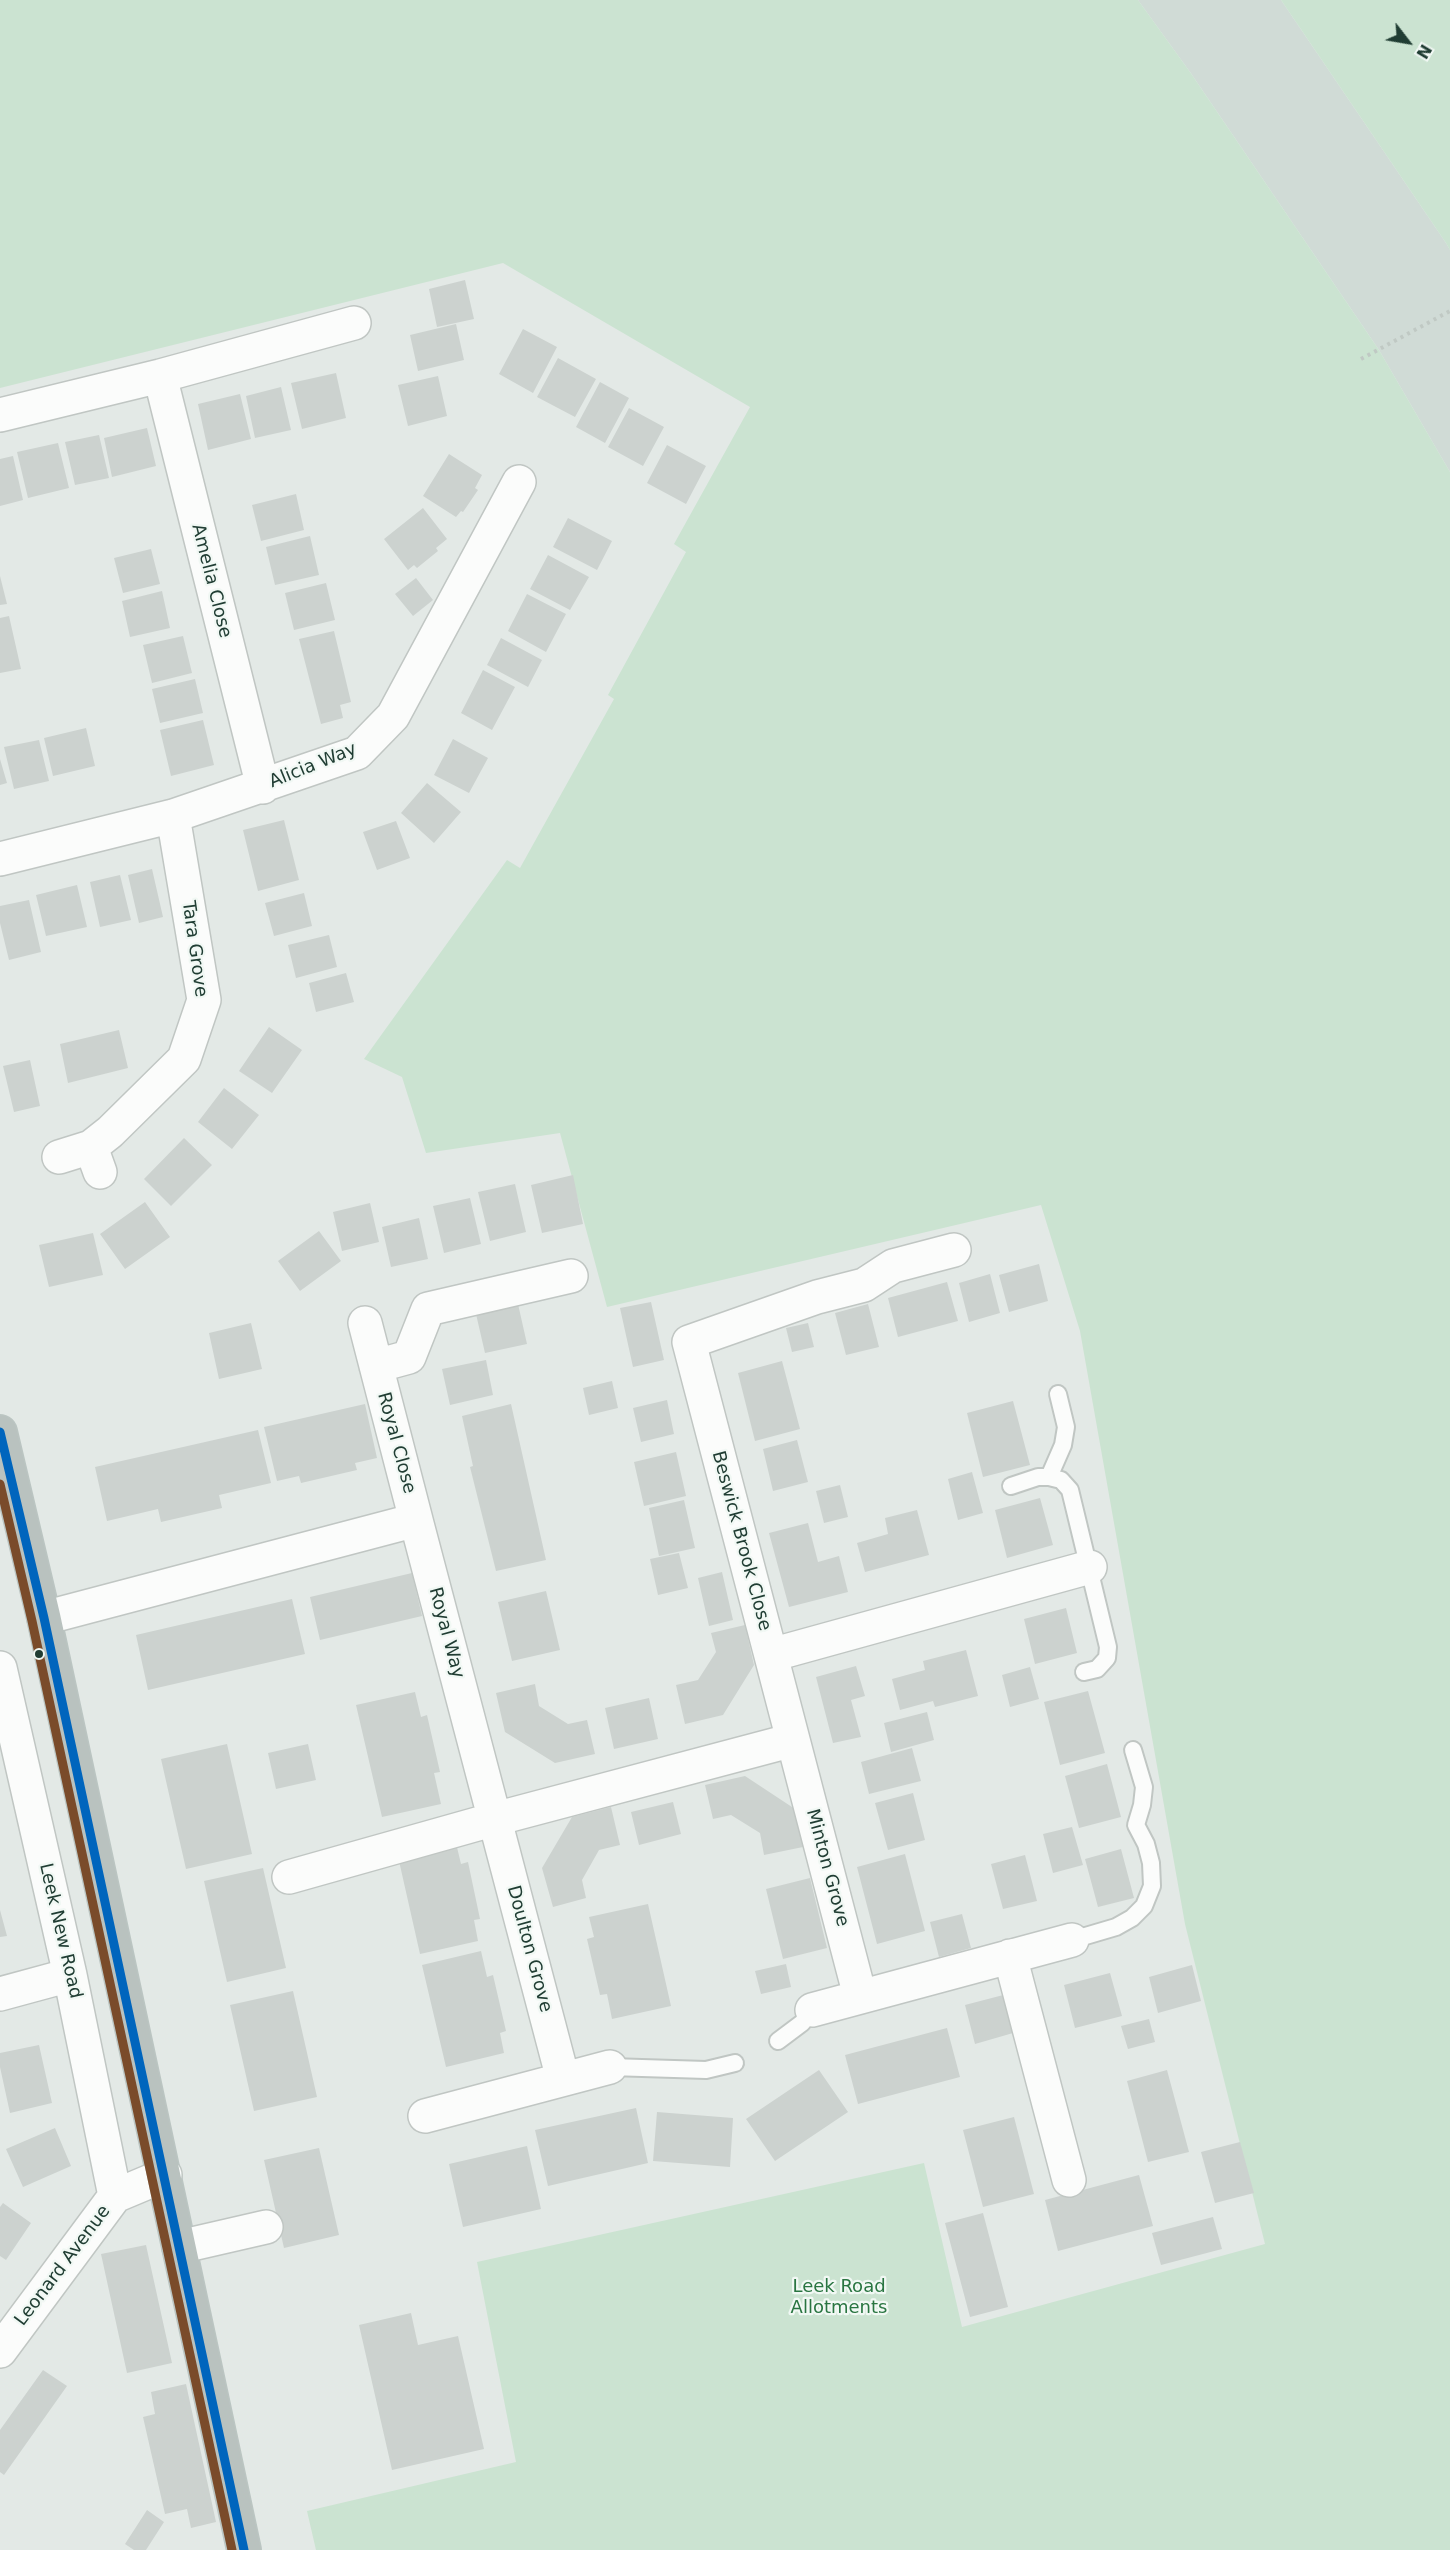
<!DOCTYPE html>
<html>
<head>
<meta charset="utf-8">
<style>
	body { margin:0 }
	#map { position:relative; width:1450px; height:2550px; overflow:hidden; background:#e3e9e6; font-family:"DejaVu Sans",sans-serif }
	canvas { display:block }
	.north { position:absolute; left:1378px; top:12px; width:60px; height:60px; -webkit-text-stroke:4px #f1f8f4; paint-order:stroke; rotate:121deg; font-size:16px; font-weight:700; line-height:24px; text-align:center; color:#203d33 }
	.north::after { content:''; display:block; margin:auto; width:21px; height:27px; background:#203d33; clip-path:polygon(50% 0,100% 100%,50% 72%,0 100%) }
</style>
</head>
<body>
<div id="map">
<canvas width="1450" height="2550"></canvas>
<div class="north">N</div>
</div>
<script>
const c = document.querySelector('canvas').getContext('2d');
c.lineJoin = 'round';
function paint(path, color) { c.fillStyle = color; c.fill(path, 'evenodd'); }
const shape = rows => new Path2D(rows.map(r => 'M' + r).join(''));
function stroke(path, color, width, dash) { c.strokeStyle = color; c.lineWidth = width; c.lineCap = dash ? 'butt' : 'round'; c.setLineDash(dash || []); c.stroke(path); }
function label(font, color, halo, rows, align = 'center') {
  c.font = font + ' "DejaVu Sans",sans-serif'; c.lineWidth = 4.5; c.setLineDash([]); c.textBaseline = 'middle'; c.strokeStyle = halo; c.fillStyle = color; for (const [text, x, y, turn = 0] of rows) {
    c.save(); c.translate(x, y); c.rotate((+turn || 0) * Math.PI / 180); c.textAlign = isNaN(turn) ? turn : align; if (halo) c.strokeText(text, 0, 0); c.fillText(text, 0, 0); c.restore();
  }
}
const built = shape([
	[1138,0,1281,0,1446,243,1450,250,1450,472,1379,350,1190,72]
]);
const green = shape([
	[0,0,1138,0,1190,72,1379,350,1450,472,1450,2550,316,2550,307,2511,516,2462,477,2262,924,2163,962,2327,1265,2244,1185,1924,1080,1331,1041,1205,607,1307,560,1133,426,1153,402,1077,364,1059,507,860,520,868,614,699,608,695,686,552,674,544,750,407,503,263,0,388],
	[1281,0,1450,0,1450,250,1446,243]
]);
const building = shape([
	[465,280,474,319,437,327,429,289],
	[456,324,464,360,418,371,410,335],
	[523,329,557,347,533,393,499,374],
	[558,358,596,379,575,417,537,397],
	[336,373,346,418,302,429,291,383],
	[438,376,447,416,408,426,398,385],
	[600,382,629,398,605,443,576,427],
	[281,387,291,430,255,438,246,396],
	[240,394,251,439,208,450,198,404],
	[629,408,664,427,643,466,608,447],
	[147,428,156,466,112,477,104,438],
	[99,435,109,478,75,485,65,442],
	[58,443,69,488,28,498,17,452],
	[667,445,706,466,686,504,647,483],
	[449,454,482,475,475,488,478,490,463,512,461,511,456,517,423,496],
	[13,456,23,500,0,506,0,459],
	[296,494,304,530,261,541,252,505],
	[423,508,447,539,436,548,438,551,417,568,414,565,408,570,384,539],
	[568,518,612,541,597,570,553,547],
	[310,536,319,575,275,585,266,547],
	[151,549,160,584,123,593,114,558],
	[548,555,589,577,570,610,530,589],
	[0,576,7,604,0,605],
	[416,578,433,600,413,616,395,594],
	[326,583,335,620,294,630,285,593],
	[162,591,170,628,130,637,122,601],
	[527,594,566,614,546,652,508,631],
	[9,616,21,669,0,673,0,618],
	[334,631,351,702,340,705,343,718,321,724,299,639],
	[183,636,192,673,152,683,143,645],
	[501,638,542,660,528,687,487,665],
	[483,670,515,687,492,730,461,713],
	[195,679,203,713,160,723,152,689],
	[203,720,214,765,171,776,160,730],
	[86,728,95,766,53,776,44,738],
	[453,739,488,758,469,793,434,775],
	[39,740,49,781,14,789,4,747],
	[0,759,7,783,0,785],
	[427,783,461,812,434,843,401,813],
	[284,820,299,880,258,891,243,830],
	[396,821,410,858,377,870,363,832],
	[152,869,163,917,139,923,128,875],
	[120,875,131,920,100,927,90,882],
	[77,885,87,927,46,936,36,895],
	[304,893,312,926,274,936,265,903],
	[29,900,41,952,9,960,0,923,0,906],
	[329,935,337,967,296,978,288,945],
	[346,973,354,1002,316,1012,309,983],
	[269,1027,302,1050,272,1093,239,1071],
	[119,1030,128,1068,68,1083,60,1044],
	[30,1060,40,1106,14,1112,3,1066],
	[224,1088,259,1115,232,1149,198,1122],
	[184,1138,212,1165,171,1206,144,1179],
	[573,1175,583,1224,542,1233,531,1185],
	[515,1184,526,1232,490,1241,478,1192],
	[470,1198,481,1244,444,1253,433,1206],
	[145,1202,170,1237,125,1269,100,1234],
	[370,1203,379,1242,342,1251,333,1212],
	[419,1218,428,1259,391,1267,382,1227],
	[319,1231,341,1261,300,1291,278,1261],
	[93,1233,103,1275,49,1287,39,1245],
	[1039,1264,1048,1301,1009,1312,999,1275],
	[990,1274,1000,1313,969,1322,959,1283],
	[947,1282,958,1321,898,1337,888,1298],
	[651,1302,664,1360,633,1367,620,1308],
	[518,1304,527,1344,485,1353,476,1314],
	[868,1304,879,1347,846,1355,835,1313],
	[251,1323,262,1369,219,1379,209,1333],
	[808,1323,814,1347,792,1352,786,1328],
	[486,1360,493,1395,450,1405,442,1369],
	[782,1361,800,1429,755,1441,738,1373],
	[612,1381,618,1408,589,1415,583,1388],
	[667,1400,674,1434,641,1442,633,1408],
	[1013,1401,1030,1465,983,1477,967,1413],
	[365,1404,377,1458,355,1463,357,1470,301,1483,299,1476,277,1481,264,1427],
	[511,1404,546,1560,496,1571,470,1467,473,1466,462,1416],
	[258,1430,271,1483,219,1495,222,1508,161,1522,158,1509,107,1521,95,1467],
	[797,1440,808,1482,773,1491,763,1449],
	[676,1452,686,1496,644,1506,634,1462],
	[972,1472,983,1513,958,1520,948,1479],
	[840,1485,848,1517,824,1523,816,1491],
	[1040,1498,1053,1545,1007,1558,995,1510],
	[684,1500,695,1548,659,1556,649,1508],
	[917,1510,929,1555,865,1572,857,1543,888,1534,885,1518],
	[808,1523,818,1562,839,1556,848,1592,789,1607,769,1533],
	[679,1553,688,1588,658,1595,650,1559],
	[722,1572,733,1620,709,1626,698,1578],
	[412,1573,422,1616,320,1640,310,1597],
	[546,1591,560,1650,512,1661,498,1602],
	[292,1599,305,1654,148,1690,136,1635],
	[1066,1608,1077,1653,1035,1664,1024,1619],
	[745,1625,754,1665,723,1715,685,1724,676,1685,698,1680,716,1652,711,1633],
	[966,1650,978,1696,935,1707,933,1701,900,1710,892,1679,925,1670,923,1661],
	[856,1666,865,1696,851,1700,861,1737,833,1743,816,1677],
	[1030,1667,1039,1699,1010,1707,1002,1675],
	[535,1684,539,1706,568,1724,587,1720,595,1754,555,1763,505,1732,496,1693],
	[1088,1691,1105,1753,1060,1765,1044,1702],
	[415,1692,421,1717,427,1715,440,1772,434,1773,441,1804,382,1817,356,1705],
	[649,1698,658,1739,614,1749,605,1708],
	[927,1712,934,1740,891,1752,884,1723],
	[227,1744,252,1854,186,1869,161,1759],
	[308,1744,316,1780,276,1789,268,1753],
	[912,1748,921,1781,869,1794,861,1762],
	[1107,1764,1121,1817,1079,1828,1065,1776],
	[745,1776,795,1809,803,1847,764,1855,760,1833,731,1815,713,1819,705,1785],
	[913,1793,925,1840,888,1850,875,1803],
	[673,1802,681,1834,639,1845,631,1812],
	[611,1807,620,1845,599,1850,582,1880,586,1898,553,1907,542,1868,572,1817],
	[1072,1827,1083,1865,1053,1873,1043,1834],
	[455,1839,461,1864,468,1862,480,1919,474,1920,478,1941,420,1954,397,1852],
	[1121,1849,1134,1898,1098,1907,1085,1859],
	[905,1854,925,1931,877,1944,857,1867],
	[1025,1855,1037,1901,1003,1909,991,1864],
	[263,1868,286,1968,227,1982,204,1881],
	[810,1878,827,1948,783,1959,766,1889],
	[648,1904,671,2006,612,2019,607,1994,600,1995,587,1939,594,1937,589,1917],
	[0,1910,7,1936,0,1937],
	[962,1914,971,1948,939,1957,930,1922],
	[481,1951,487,1977,493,1975,506,2031,500,2033,504,2053,446,2067,422,1965],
	[786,1964,791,1987,761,1994,755,1971],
	[1192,1965,1201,2001,1158,2013,1149,1977],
	[1110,1973,1122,2016,1075,2028,1064,1985],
	[293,1991,317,2097,254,2111,230,2005],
	[1011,1993,1020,2031,975,2044,965,2005],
	[1149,2019,1155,2042,1128,2049,1121,2026],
	[947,2028,960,2077,858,2104,845,2055],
	[39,2045,52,2103,10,2113,0,2067,0,2053],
	[819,2070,848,2112,775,2161,746,2119],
	[1167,2070,1189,2152,1148,2162,1127,2081],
	[636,2108,648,2163,548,2186,535,2130],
	[657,2112,733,2118,730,2167,653,2161],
	[1014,2117,1034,2194,983,2207,963,2130],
	[55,2128,71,2166,23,2187,6,2149],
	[1240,2142,1254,2193,1215,2203,1201,2152],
	[527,2146,541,2209,463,2227,449,2164],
	[319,2148,339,2235,284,2248,264,2160],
	[1139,2175,1153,2226,1058,2251,1045,2200],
	[3,2203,31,2223,6,2260,0,2256,0,2207],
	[983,2213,1008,2307,970,2317,945,2223],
	[1213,2217,1222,2249,1161,2265,1152,2233],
	[146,2245,172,2363,127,2373,101,2254],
	[411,2313,418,2345,458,2336,484,2449,392,2470,359,2325],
	[43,2370,67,2386,4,2475,0,2472,0,2430],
	[186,2384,216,2522,191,2528,187,2509,165,2514,143,2417,155,2414,151,2392],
	[147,2510,164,2522,146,2550,134,2550,125,2544]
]);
const path = shape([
	[1361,359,1450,311]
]);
const lane = shape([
	[1049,1477,1063,1445,1066,1427,1058,1394],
	[1011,1486,1038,1477,1049,1477,1061,1480,1070,1490,1108,1647,1107,1658,1097,1669,1084,1672],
	[1072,1940,1116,1927,1132,1918,1144,1906,1152,1886,1151,1863,1146,1844,1136,1825,1142,1805,1144,1787,1133,1750],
	[778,2041,802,2023,812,2010],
	[610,2067,706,2070,735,2063]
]);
const street = shape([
	[160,376,263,787],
	[0,415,160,376,354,323],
	[0,859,173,816,357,753,393,716,519,482],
	[91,1147,110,1132,184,1059,204,1000,173,816],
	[59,1157,91,1147,100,1172],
	[365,1323,416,1520],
	[376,1366,409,1357,428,1309,571,1276],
	[44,1618,416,1520,563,2079],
	[771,1655,1090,1567],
	[0,1668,70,1975,115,2196],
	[289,1877,495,1819,793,1740],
	[1010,1956,1069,2180],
	[0,1994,70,1975],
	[860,1996,689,1342,817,1297,864,1285,893,1266,954,1250],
	[812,2010,1072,1940],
	[425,2116,610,2067],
	[179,2247,266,2227],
	[0,2351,115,2196,165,2175]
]);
const highway = shape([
	[0,1432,44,1618,244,2550]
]);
const bus1 = shape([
	[0,1432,44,1618,244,2550]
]);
const bus2 = shape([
	[0,1484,32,1621,232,2550]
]);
const markers = [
	[39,1654,5,"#203d33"]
];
const streetNames = [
	["Amelia Close",211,581,76],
	["Alicia Way",313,766,-22],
	["Tara Grove",194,949,82],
	["Royal Close",396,1443,75],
	["Beswick Brook Close",741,1541,75],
	["Royal Way",446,1633,75],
	["Minton Grove",827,1868,75],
	["Leek New Road",60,1931,77],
	["Doulton Grove",529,1949,75],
	["Leonard Avenue",63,2266,-53]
];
const parkNames = [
	["Leek Road",839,2287],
	["Allotments",839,2308]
];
paint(built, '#d0dbd6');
paint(green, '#cbe3d1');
paint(building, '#ccd2cf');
stroke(lane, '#c0c6c3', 20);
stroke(street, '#c0c6c3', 36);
stroke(highway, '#bbc5c2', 36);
stroke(path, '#c0c9c4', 4, [3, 4.5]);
stroke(lane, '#fbfcfb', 16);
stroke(street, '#fbfcfb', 33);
stroke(highway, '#b9c2bf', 33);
stroke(bus1, '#0065bd', 9);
stroke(bus2, '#7a4b2a', 9);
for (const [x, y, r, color] of markers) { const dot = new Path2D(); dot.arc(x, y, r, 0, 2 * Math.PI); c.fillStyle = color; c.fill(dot); stroke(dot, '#f1f8f4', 2); }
label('18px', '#203d33', '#f1f8f4', streetNames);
label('18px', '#297541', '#f1f8f4', parkNames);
</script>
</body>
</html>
